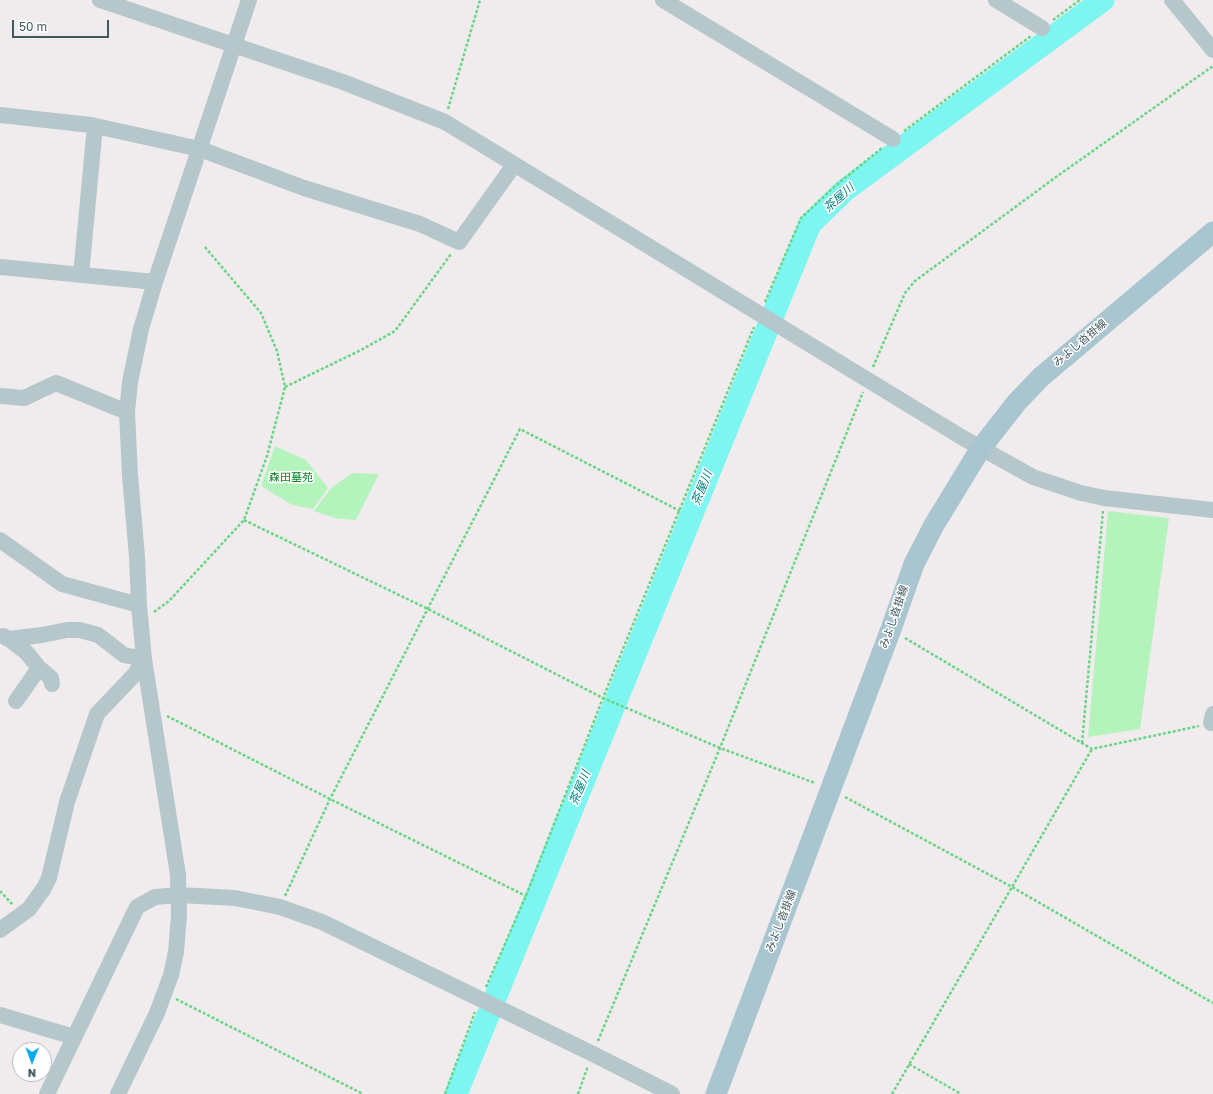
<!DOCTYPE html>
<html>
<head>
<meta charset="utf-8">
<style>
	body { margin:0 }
	#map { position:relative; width:1213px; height:1094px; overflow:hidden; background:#f0eced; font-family:"Golos Text",sans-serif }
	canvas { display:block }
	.north { position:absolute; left:12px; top:1042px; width:40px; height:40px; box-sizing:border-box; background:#fff; border:1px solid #b4bcbe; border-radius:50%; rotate:181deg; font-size:11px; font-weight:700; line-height:16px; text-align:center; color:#43575c }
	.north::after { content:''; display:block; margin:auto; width:14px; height:18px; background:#05a9f2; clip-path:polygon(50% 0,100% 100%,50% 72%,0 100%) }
	.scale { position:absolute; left:12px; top:20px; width:97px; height:18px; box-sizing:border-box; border:2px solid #43575c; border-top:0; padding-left:5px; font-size:12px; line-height:14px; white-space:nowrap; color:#43575c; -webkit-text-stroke:3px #fff; paint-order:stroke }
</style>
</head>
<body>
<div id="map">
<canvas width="1213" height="1094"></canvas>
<div class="north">N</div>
<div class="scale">50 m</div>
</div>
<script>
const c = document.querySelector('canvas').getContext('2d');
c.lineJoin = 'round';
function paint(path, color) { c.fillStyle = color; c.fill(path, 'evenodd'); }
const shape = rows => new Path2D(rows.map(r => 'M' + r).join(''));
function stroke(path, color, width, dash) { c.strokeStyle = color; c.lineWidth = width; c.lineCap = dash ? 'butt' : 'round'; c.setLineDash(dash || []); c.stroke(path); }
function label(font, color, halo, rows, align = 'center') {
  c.font = font + ' "Golos Text","Noto Sans JP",sans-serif'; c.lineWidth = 3; c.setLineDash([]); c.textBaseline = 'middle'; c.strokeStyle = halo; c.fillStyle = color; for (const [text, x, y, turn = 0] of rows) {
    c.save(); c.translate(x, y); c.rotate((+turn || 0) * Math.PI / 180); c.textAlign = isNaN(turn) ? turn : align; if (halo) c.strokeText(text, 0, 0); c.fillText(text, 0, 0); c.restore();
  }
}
const green = shape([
	[275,446,306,460,328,488,313,509,292,505,261,486],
	[352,473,379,474,356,520,335,518,314,511,331,488],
	[1108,511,1169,518,1140,729,1088,737]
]);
const river = shape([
	[456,1094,810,224,845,190,1103,0]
]);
const path = shape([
	[1053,20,1080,0],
	[448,109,480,0],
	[904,131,1031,36],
	[765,302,801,218,835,186,882,148],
	[873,367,905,293,915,281,1056,177,1213,66],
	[285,387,361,350,395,331,451,254],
	[244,520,428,609,603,698,720,748,815,783],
	[154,612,169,601,244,520,267,456,285,387,277,351,261,313,204,246],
	[905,638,1092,749,1199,726],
	[167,716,330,799,526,896],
	[1082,743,1103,511],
	[845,797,1012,887,1213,1003],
	[0,891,13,905],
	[285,896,330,799,520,429,680,511],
	[486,987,526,896,603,698,754,327],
	[176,999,363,1094],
	[598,1041,720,748,863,392],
	[909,1064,961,1094],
	[445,1094,475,1012],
	[578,1094,588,1066],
	[892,1094,1092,749]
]);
const minor = shape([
	[100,0,343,82,445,122,963,438,1033,477,1081,493,1104,498,1213,510],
	[663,0,893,139],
	[996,0,1042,28],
	[1172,0,1213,50],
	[0,115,91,125,200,149,304,188,420,224,459,242,514,165],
	[0,267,155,282],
	[81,275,95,126],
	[0,396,24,398,56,383,127,412],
	[0,540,62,584,139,605],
	[3,636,9,639,27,653,39,668,16,701],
	[39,668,51,678,52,684],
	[1213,714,1211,723,1213,723],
	[0,930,29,909,44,888,49,878,67,802,97,714,135,674,144,659,124,655,98,635,80,630,67,630,42,635,9,639],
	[0,1015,74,1037],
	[47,1094,137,907,155,897,179,895,235,898,280,907,322,922,593,1054,672,1094],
	[118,1094,157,1013,171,975,176,952,179,915,178,875,144,659,139,605,137,557,130,475,127,412,130,382,141,329,155,282,249,0]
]);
const major = shape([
	[716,1094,891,629,914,564,934,525,981,448,1017,402,1041,377,1213,232]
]);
const streetNames = [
	["みよし沓掛線",1080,343,-40],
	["みよし沓掛線",894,617,-71],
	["みよし沓掛線",781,921,-69]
];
const parkNames = [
	["森田墓苑",291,478]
];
const waterNames = [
	["茶屋川",839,198,-42],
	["茶屋川",702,488,-68],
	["茶屋川",580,788,-68]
];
paint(green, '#b5f3bd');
stroke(river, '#7df5f0', 23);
stroke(path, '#69d584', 2.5, [3, 2]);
stroke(minor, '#b6c7cc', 16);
stroke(major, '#a9c6d0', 21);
label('11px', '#43575c', '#fff', streetNames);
label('11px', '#0c852a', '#fff', parkNames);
label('italic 12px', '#05827c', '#fff', waterNames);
</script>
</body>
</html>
